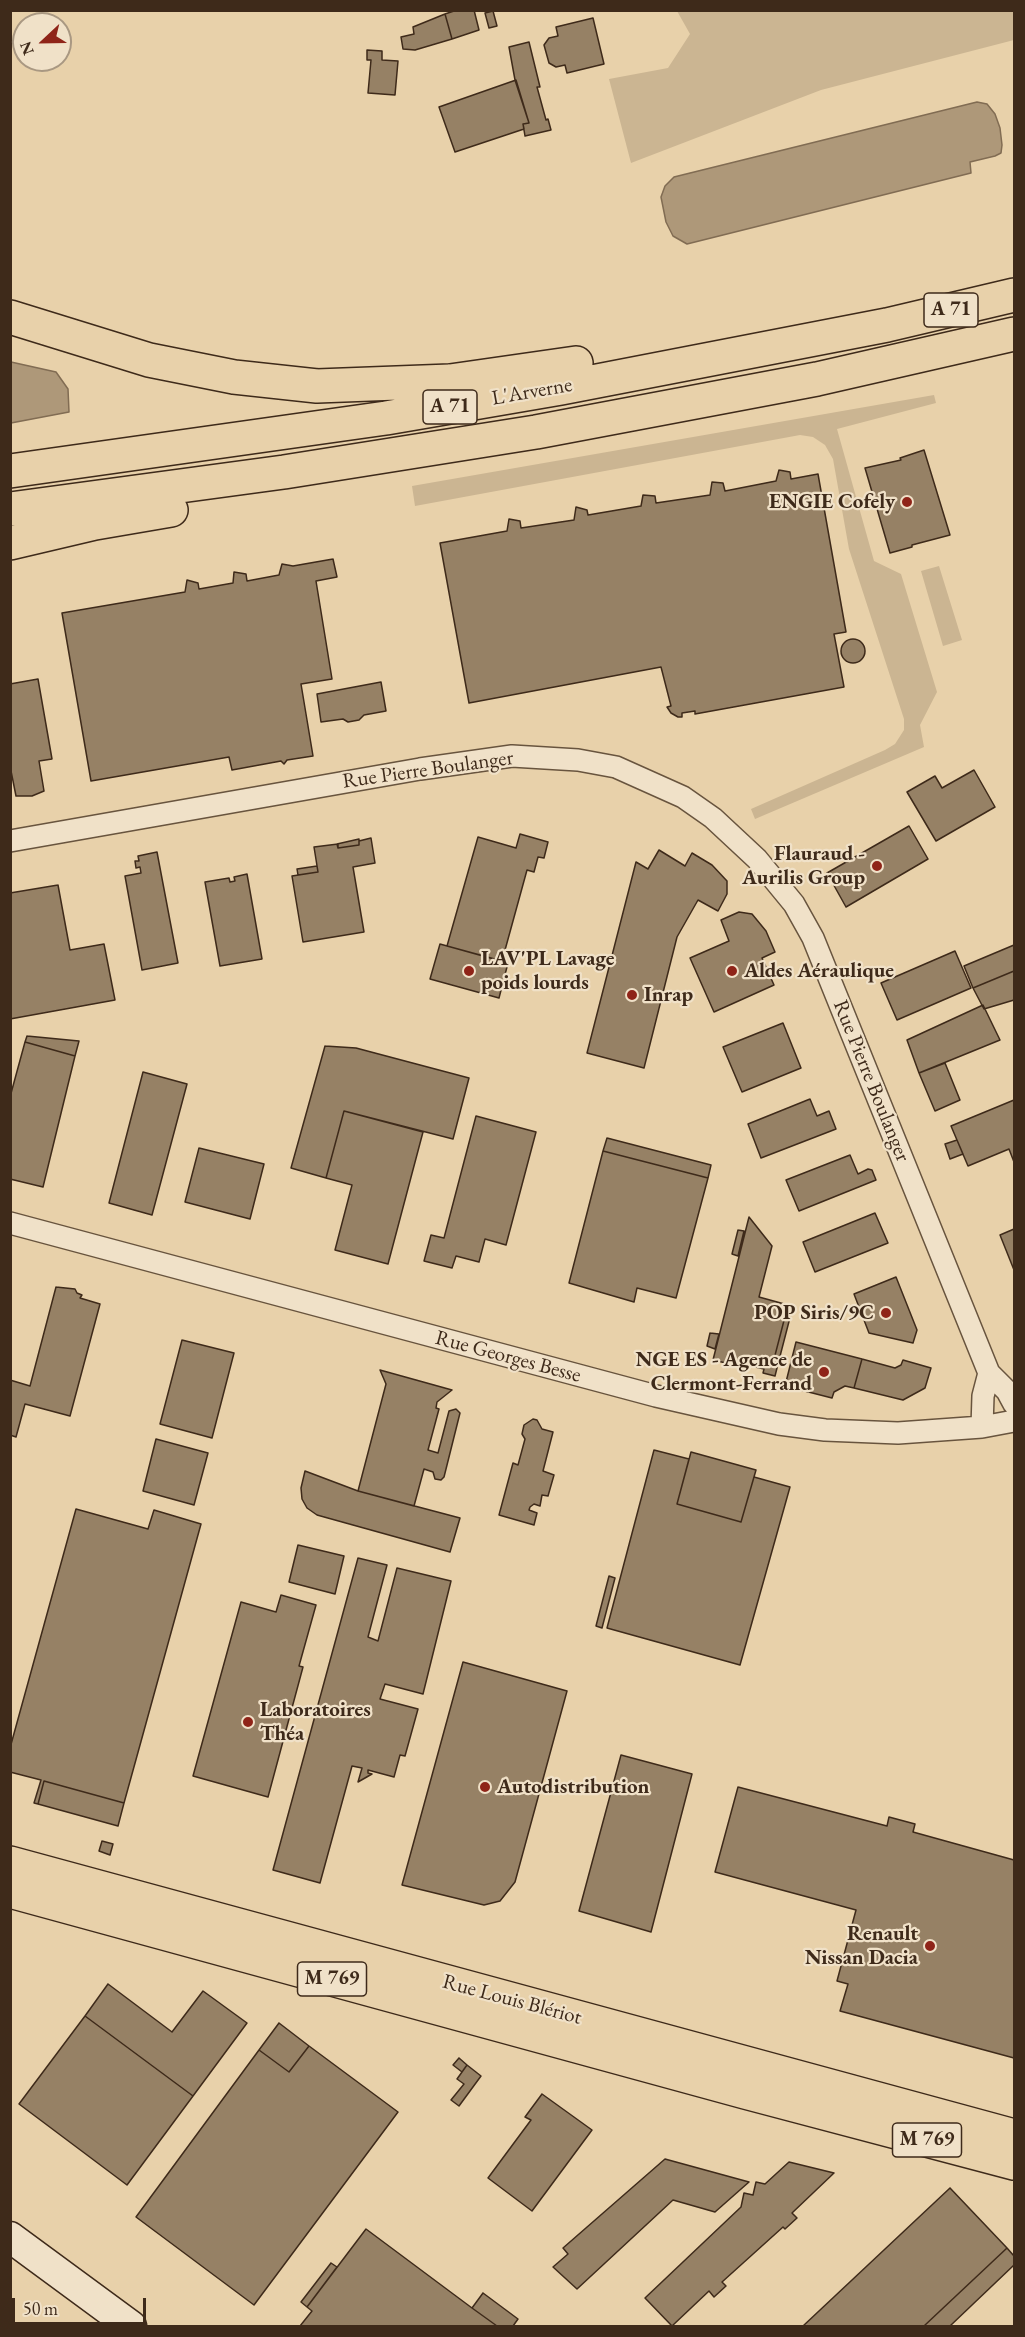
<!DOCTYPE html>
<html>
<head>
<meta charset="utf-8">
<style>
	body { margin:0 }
	#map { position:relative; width:1025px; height:2337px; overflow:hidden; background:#e8d1aa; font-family:"EB Garamond",serif }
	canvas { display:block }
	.frame { position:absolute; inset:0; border:12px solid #3e2a1a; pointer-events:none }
	.north { position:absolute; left:12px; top:12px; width:60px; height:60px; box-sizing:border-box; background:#f0e1c8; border:2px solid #a99882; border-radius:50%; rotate:248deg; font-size:16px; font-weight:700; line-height:24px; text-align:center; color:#3e2a1a }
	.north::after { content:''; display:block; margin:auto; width:21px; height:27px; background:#8f2418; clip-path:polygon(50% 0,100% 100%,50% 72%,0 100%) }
	.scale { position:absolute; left:12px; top:2298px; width:134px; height:27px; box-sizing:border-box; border:3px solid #3e2a1a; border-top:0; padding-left:8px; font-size:18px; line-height:21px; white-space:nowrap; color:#3e2a1a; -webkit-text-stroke:4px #f0e1c8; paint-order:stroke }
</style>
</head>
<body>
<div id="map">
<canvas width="1025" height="2337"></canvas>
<div class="frame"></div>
<div class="north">N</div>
<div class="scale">50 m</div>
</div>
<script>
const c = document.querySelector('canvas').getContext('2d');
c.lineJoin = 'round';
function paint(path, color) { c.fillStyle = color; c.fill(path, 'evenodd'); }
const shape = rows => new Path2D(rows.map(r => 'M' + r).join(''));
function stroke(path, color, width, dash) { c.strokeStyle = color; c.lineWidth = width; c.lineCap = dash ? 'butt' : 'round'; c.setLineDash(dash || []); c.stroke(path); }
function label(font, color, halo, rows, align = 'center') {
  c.font = font + ' "EB Garamond",serif'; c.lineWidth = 4.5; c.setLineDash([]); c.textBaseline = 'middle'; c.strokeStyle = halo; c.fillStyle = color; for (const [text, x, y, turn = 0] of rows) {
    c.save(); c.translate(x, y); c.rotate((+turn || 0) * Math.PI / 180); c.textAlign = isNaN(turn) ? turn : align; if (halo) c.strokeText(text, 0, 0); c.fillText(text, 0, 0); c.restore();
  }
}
const green = shape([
	[677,11,1014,11,1014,40,821,90,631,163,609,79,668,68,690,34],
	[934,395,936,403,837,429,874,561,901,574,937,692,920,725,924,747,755,819,751,809,885,750,895,744,904,730,904,719,849,549,833,459,825,445,813,437,800,435,415,506,412,486],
	[939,566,962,640,943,646,921,571]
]);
const water = shape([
	[977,102,987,104,995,114,1000,128,1002,145,1001,153,995,156,970,162,971,173,687,244,673,236,666,222,661,197,665,186,674,177,977,102],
	[11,362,56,372,68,389,69,412,11,423,11,362]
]);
const building = shape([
	[457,10,474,10,479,30,452,39,445,14,457,10],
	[493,11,497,26,489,28,485,13,493,11],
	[445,14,452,39,415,50,403,49,401,37,414,34,413,27,445,14],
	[593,18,604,64,567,73,565,65,556,67,549,63,544,45,549,38,558,36,556,27,593,18],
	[529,42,540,87,537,87,546,120,548,119,551,130,525,136,523,124,529,123,515,80,509,47,529,42],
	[367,50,382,51,382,60,398,61,395,95,368,93,371,60,367,60,367,50],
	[516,80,529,123,523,124,524,129,455,152,439,107,516,80],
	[924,450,950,535,912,545,912,547,890,553,865,468,901,460,900,458,924,450],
	[779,470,790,472,791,479,818,474,846,632,834,634,844,687,695,714,695,711,682,713,682,717,678,717,671,713,667,707,671,706,661,667,469,703,440,543,507,531,509,519,520,521,521,528,574,520,576,507,587,510,588,515,641,506,643,495,655,496,656,503,710,495,712,482,723,483,725,491,776,481,779,470],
	[333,559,337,577,316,581,332,679,301,684,313,756,287,760,284,764,281,761,232,770,229,757,91,781,62,613,185,592,187,580,198,583,199,589,233,583,234,572,246,574,247,581,279,575,282,564,293,566,333,559],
	'841 651a12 12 0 1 1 24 0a12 12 0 1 1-24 0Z',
	[38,679,52,759,39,761,44,791,32,796,16,796,10,766,10,684,38,679],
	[381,682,386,711,364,715,359,720,348,722,343,719,321,722,317,694,381,682],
	[974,770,995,807,936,841,907,792,935,776,942,788,974,770],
	[909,826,928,859,846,907,827,873,909,826],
	[520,834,548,842,544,858,538,857,534,872,527,870,502,961,447,946,478,837,516,848,520,834],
	[371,838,375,863,353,867,364,932,303,942,292,876,318,872,314,847,338,844,338,848,359,845,359,841,371,838],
	[359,839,359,845,338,848,337,844,359,839],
	[659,850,685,866,692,853,712,865,727,881,727,894,718,911,698,900,677,937,644,1068,587,1053,636,862,648,869,659,850],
	[157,852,178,963,142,970,125,876,141,873,140,867,136,868,135,861,139,861,138,856,157,852],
	[317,866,318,872,298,875,297,869,317,866],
	[247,874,262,959,220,966,205,882,229,878,230,882,235,881,234,877,247,874],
	[58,885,70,950,104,944,115,1000,10,1019,10,893,58,885],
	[739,912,752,914,766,931,775,952,762,958,774,985,714,1012,690,958,729,941,721,920,739,912],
	[440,944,508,963,499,998,430,979,440,944],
	[1014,945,1014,971,973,988,964,966,1014,945],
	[955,951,971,988,897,1020,881,983,955,951],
	[1014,971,1014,1000,984,1009,973,988,1014,971],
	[983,1005,1000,1040,919,1073,907,1040,983,1005],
	[783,1023,801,1068,742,1092,723,1047,783,1023],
	[27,1036,79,1041,75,1056,25,1042,27,1036],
	[25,1042,75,1056,43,1187,10,1179,10,1097,25,1042],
	[325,1046,356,1048,469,1078,453,1139,344,1111,326,1178,291,1168,325,1046],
	[945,1063,960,1100,935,1111,919,1073,945,1063],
	[143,1072,187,1084,152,1215,109,1203,143,1072],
	[810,1099,817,1116,829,1111,836,1129,761,1158,748,1124,810,1099],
	[1014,1100,1014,1162,1009,1149,968,1166,951,1126,1014,1100],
	[344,1111,423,1132,388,1264,335,1250,352,1185,326,1178,344,1111],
	[476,1116,536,1132,506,1245,485,1239,479,1262,456,1256,452,1268,424,1261,431,1235,444,1238,476,1116],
	[607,1138,711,1165,708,1178,603,1151,607,1138],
	[957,1140,963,1154,950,1159,945,1144,957,1140],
	[199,1148,264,1164,250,1219,185,1202,199,1148],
	[603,1151,708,1178,676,1298,637,1288,634,1302,569,1283,603,1151],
	[850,1155,858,1174,868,1169,872,1170,876,1180,799,1211,786,1180,850,1155],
	[875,1213,888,1243,815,1272,803,1242,875,1213],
	[749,1217,772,1246,759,1297,788,1305,773,1363,778,1364,775,1376,763,1373,764,1369,747,1365,743,1367,713,1360,749,1217],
	[1014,1229,1014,1270,1000,1235,1014,1229],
	[738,1230,744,1231,738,1256,732,1254,738,1230],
	[896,1277,917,1330,913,1343,869,1333,854,1294,896,1277],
	[56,1287,75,1289,77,1293,82,1295,80,1298,100,1304,70,1416,25,1404,16,1437,10,1435,10,1380,30,1386,56,1287],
	[788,1305,793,1306,778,1364,773,1363,788,1305],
	[710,1333,719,1334,715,1349,707,1346,710,1333],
	[182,1340,234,1353,212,1438,160,1424,182,1340],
	[796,1342,862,1359,854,1388,845,1386,834,1392,832,1398,785,1386,796,1342],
	[862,1359,895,1368,901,1365,903,1360,931,1368,925,1388,903,1400,854,1388,862,1359],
	[380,1370,452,1390,437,1402,436,1408,439,1409,428,1450,438,1453,449,1411,456,1409,460,1413,444,1477,441,1480,435,1479,433,1472,424,1469,414,1506,358,1491,386,1384,380,1370],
	[533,1419,537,1420,542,1429,553,1432,543,1471,554,1475,548,1496,542,1495,540,1506,534,1504,530,1507,529,1510,537,1513,534,1525,499,1515,513,1463,518,1465,525,1439,522,1434,524,1425,533,1419],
	[156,1439,208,1453,194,1505,143,1491,156,1439],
	[654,1450,689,1459,677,1504,741,1522,754,1477,790,1487,740,1665,607,1628,654,1450],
	[691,1452,756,1470,741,1522,677,1504,691,1452],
	[305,1471,358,1491,460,1518,450,1552,317,1515,307,1508,302,1499,301,1488,305,1471],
	[76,1509,148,1529,154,1510,201,1524,124,1803,44,1781,38,1804,34,1803,41,1780,10,1772,10,1748,76,1509],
	[298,1545,344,1556,335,1594,289,1582,298,1545],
	[358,1558,387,1565,368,1637,378,1641,397,1568,451,1581,423,1694,385,1684,380,1699,418,1709,405,1756,400,1755,394,1777,368,1770,368,1773,372,1774,358,1782,362,1768,352,1766,320,1883,273,1870,358,1558],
	[609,1576,615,1578,602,1628,596,1626,609,1576],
	[281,1595,316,1605,299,1666,303,1667,268,1797,193,1776,241,1602,276,1612,281,1595],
	[463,1662,567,1691,515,1882,500,1901,484,1905,402,1885,463,1662],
	[621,1755,692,1774,651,1932,579,1911,621,1755],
	[44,1781,124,1803,118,1826,38,1804,44,1781],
	[738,1787,887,1826,889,1817,915,1824,913,1832,1014,1860,1014,2058,840,2011,848,1984,837,1981,856,1910,715,1872,738,1787],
	[102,1841,113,1844,110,1855,99,1851,102,1841],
	[108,1984,172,2032,203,1991,247,2023,193,2096,85,2016,108,1984],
	[85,2016,193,2096,127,2185,19,2104,85,2016],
	[279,2023,309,2046,289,2072,259,2050,279,2023],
	[309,2046,398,2112,254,2305,136,2217,259,2050,289,2072,309,2046],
	[459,2058,467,2065,462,2072,453,2065,459,2058],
	[467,2065,481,2076,459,2106,451,2100,464,2084,457,2079,467,2065],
	[542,2094,592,2130,532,2211,488,2178,531,2120,525,2117,542,2094],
	[665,2159,749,2182,715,2212,673,2200,577,2289,553,2267,568,2254,563,2248,665,2159],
	[789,2162,834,2173,792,2213,797,2218,785,2229,783,2227,722,2282,726,2286,714,2297,709,2291,672,2326,645,2298,741,2207,744,2193,753,2195,756,2182,765,2184,789,2162],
	[950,2188,1007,2248,924,2326,803,2326,950,2188],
	[366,2229,472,2308,497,2326,300,2326,312,2311,307,2307,366,2229],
	[1007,2248,1014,2256,1014,2265,950,2326,924,2326,1007,2248],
	[331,2263,337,2267,307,2307,301,2302,331,2263],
	[483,2293,518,2319,513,2326,497,2326,472,2308,483,2293]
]);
const street = shape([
	[10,841,420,769,512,756,578,760,616,767,683,797,713,818,757,859,794,904,813,938,989,1373,1007,1391,1014,1404],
	[10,1223,656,1396,779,1424,825,1430,898,1433,982,1427,1014,1421],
	[982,1427,983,1396,989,1373]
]);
const secondary = shape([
	[10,2237,131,2326]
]);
const primary = shape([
	[10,1863,1014,2136],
	[10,1891,745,2092,1014,2163]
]);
const highway = shape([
	[10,317,149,360,234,377,317,386,450,381,576,363],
	[10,471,386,418,561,388,887,325,1014,295],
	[10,509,284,472,536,432,817,379,1014,334],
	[10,543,95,523,171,510]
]);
const markers = [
	[907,502,6,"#8f2418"],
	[877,866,6,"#8f2418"],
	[469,971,6,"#8f2418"],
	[732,971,6,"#8f2418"],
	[632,995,6,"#8f2418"],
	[886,1313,6,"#8f2418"],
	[824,1372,6,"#8f2418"],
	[248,1722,6,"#8f2418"],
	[485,1787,6,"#8f2418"],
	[930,1946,6,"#8f2418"]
];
const shields = [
	[951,310,54],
	[450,407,54],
	[332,1979,69],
	[927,2140,69]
];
const shieldNames = [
	["A 71",951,310],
	["A 71",450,407],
	["M 769",332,1979],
	["M 769",927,2140]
];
const streetNames = [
	["L'Arverne",532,392,-10],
	["Rue Pierre Boulanger",428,770,-8],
	["Rue Pierre Boulanger",871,1081,68],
	["Rue Georges Besse",508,1357,15],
	["Rue Louis Blériot",512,2000,15]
];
const poiNames = [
	["ENGIE Cofely",895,502],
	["Flauraud -",865,854],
	["Aurilis Group",865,878],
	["LAV'PL Lavage",481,959,"left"],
	["poids lourds",481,983,"left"],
	["Aldes Aéraulique",744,971,"left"],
	["Inrap",644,995,"left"],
	["POP Siris/9C",874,1313],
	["NGE ES - Agence de",812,1360],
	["Clermont-Ferrand",812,1384],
	["Laboratoires",260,1710,"left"],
	["Théa",260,1734,"left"],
	["Autodistribution",497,1787,"left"],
	["Renault",918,1934],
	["Nissan Dacia",918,1958]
];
paint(green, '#cbb592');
paint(water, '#ae9879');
stroke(water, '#816c53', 1.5);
paint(building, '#968165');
stroke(building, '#3e2a1a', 1.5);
stroke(street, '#68543e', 24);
stroke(secondary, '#3e2a1a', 33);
stroke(primary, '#3e2a1a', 36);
stroke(highway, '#3e2a1a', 36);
stroke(street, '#f0e1c8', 21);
stroke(secondary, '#f0e1c8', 30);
stroke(primary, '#e8d1aa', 33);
stroke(highway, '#e8d1aa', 33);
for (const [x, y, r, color] of markers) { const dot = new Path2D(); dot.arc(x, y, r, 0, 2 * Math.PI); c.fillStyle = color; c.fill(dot); stroke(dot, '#f0e1c8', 2); }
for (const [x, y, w] of shields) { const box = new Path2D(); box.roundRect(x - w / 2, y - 17, w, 34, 4.5); c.fillStyle = '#f0e1c8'; c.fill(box); stroke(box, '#3e2a1a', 1.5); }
label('bold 20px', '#3e2a1a', null, shieldNames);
label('21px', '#3e2a1a', '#f0e1c8', streetNames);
label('bold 21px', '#3e2a1a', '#f0e1c8', poiNames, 'right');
</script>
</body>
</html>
